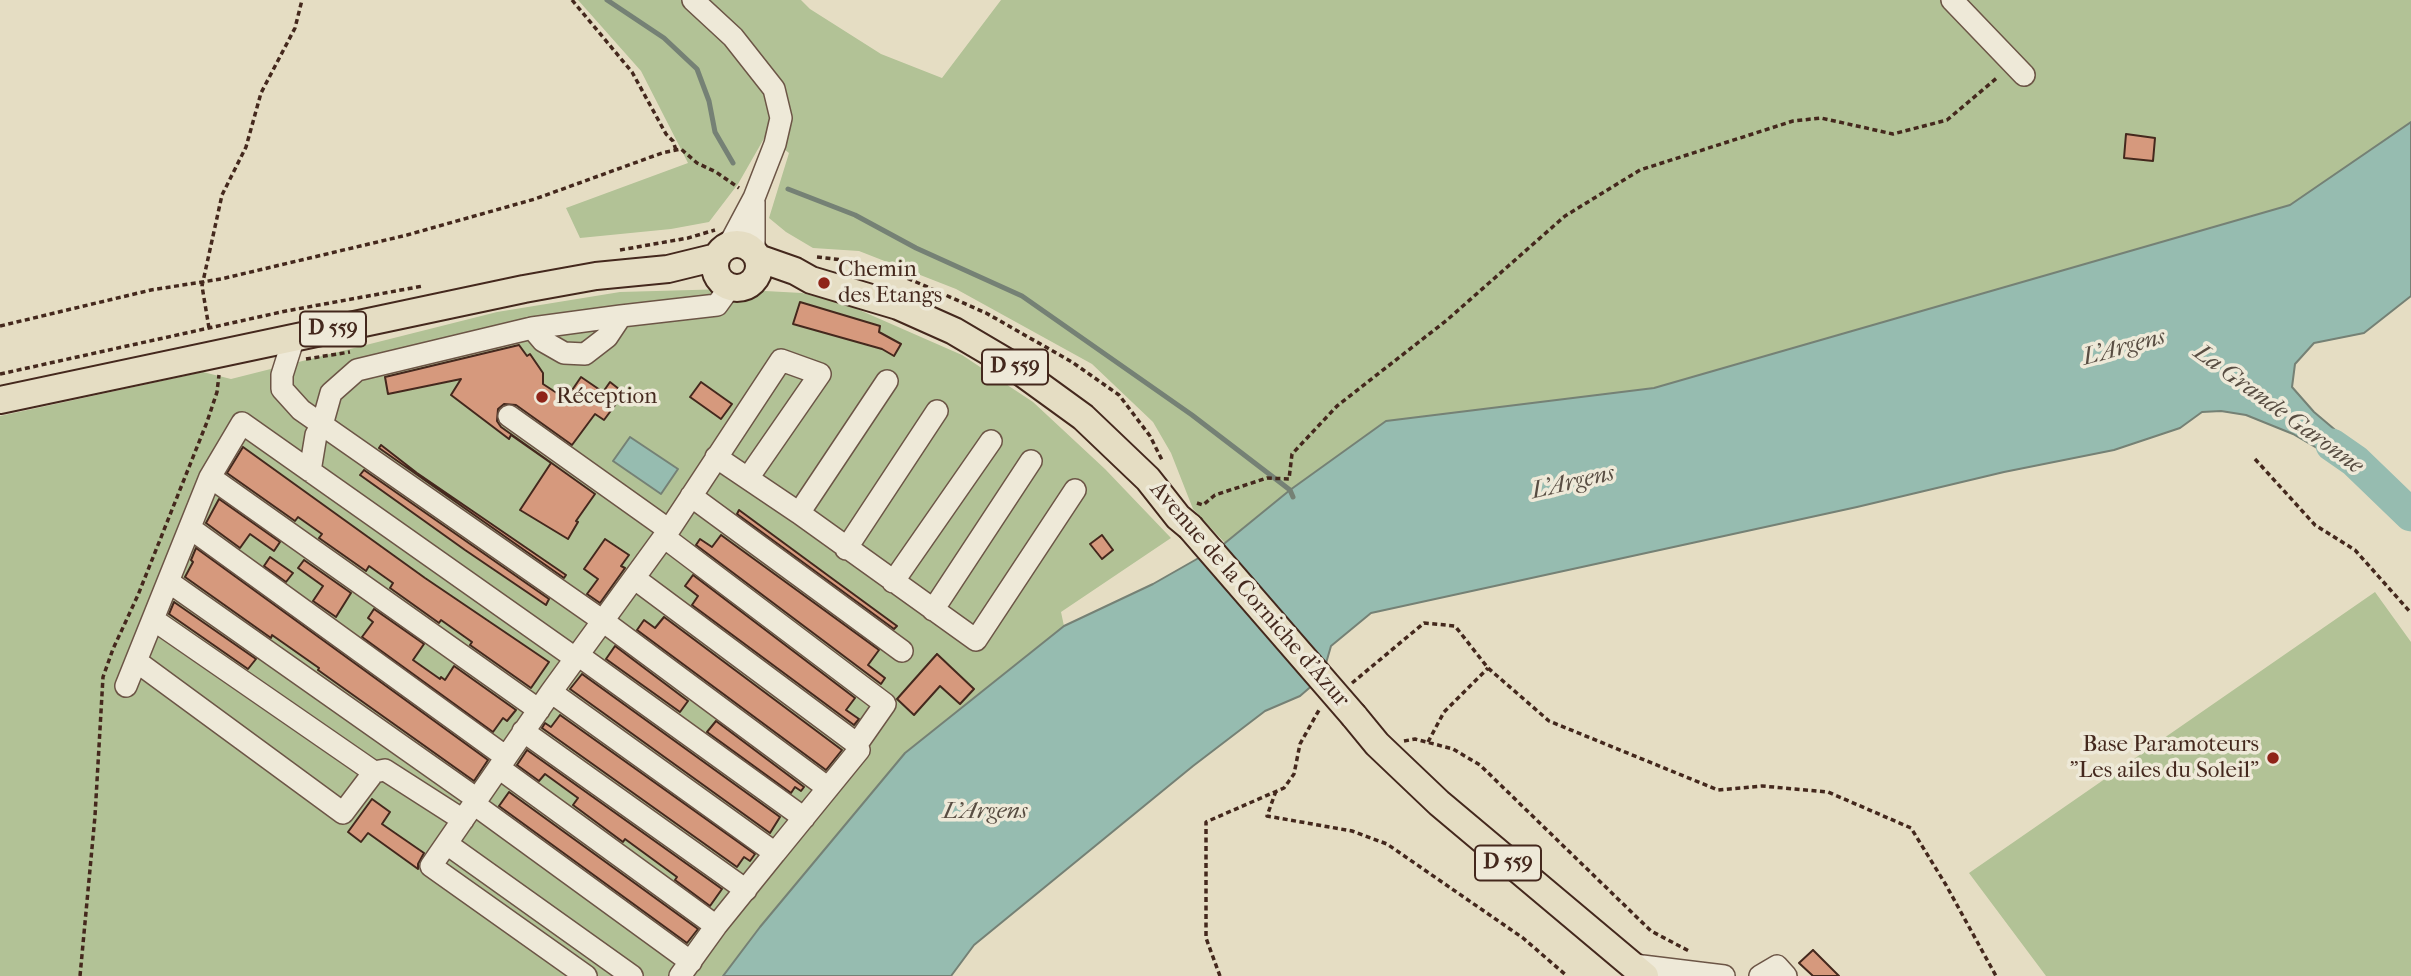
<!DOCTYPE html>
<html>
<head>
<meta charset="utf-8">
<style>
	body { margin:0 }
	canvas { display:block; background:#e5ddc3 }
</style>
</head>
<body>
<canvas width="2411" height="976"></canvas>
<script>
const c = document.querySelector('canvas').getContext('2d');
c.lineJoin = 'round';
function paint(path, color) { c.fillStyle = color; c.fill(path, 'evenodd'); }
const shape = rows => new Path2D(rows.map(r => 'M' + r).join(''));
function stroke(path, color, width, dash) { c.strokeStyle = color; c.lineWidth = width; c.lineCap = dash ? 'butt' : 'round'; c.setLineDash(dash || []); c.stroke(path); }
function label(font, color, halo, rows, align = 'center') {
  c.font = font + ' "IM FELL French Canon",serif'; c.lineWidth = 7; c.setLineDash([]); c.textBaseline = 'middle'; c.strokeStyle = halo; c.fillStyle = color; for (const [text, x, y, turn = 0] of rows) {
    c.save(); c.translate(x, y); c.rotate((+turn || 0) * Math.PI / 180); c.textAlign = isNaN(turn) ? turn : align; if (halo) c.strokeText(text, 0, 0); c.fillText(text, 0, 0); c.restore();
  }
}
const green = shape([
	[578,0,801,0,810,9,881,54,942,78,1001,0,2411,0,2411,122,2290,205,1654,388,1386,421,1225,543,1193,509,1171,453,1153,422,1092,364,956,289,859,251,813,248,786,232,769,218,789,153,766,135,738,184,709,222,671,229,580,238,566,208,688,163,641,71],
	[728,289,802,293,848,305,962,355,1033,402,1105,469,1171,538,1061,612,1064,626,905,753,760,927,723,976,0,976,0,416,203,372,231,379,497,312,620,292],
	[2375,592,2411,642,2411,976,2046,976,1969,873]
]);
const water = shape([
	[2411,122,2411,296,2364,333,2314,343,2295,364,2292,387,2314,412,2353,445,2371,466,2363,475,2293,434,2246,415,2221,411,2202,412,2180,428,2114,450,2004,472,1857,507,1371,613,1331,646,1322,677,1300,696,1265,711,1193,766,974,945,951,976,723,976,760,927,905,753,1064,626,1153,584,1225,543,1290,490,1386,421,1654,388,2290,205,2411,122],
	[630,437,678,469,661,494,613,461,630,437]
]);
const stream = shape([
	[607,0,664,38,697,69,709,101,715,132,733,163],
	[788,189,855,215,916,248,1022,296,1192,415,1290,490,1293,497]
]);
const river = shape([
	[2332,445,2355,461,2411,515]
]);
const building = shape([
	[2126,134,2155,138,2153,161,2124,158,2126,134],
	[800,302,880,326,879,332,901,344,894,356,882,349,793,324,800,302],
	[519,345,527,356,530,354,543,373,543,384,566,399,581,377,603,392,610,382,624,393,604,420,595,414,572,445,516,405,504,404,498,409,497,421,501,427,595,494,576,521,578,522,568,539,520,510,551,463,511,435,509,439,451,395,461,379,388,394,385,377,519,345],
	[701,382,732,404,721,419,690,397,701,382],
	[381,445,417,473,566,575,564,578,379,448,381,445],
	[243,447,425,578,549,662,531,688,470,645,472,642,441,620,439,623,390,588,393,583,369,566,366,571,319,538,322,534,298,517,295,521,227,473,243,447],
	[364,470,549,599,546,605,465,550,360,475,364,470],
	[219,499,280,542,274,551,250,534,240,548,206,523,219,499],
	[739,510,826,574,897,626,894,629,737,514,739,510],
	[721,535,879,650,868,665,885,678,881,684,696,545,700,539,712,547,721,535],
	[1102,535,1113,550,1102,559,1090,544,1102,535],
	[605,539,629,555,621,566,625,568,600,603,587,594,598,579,584,569,605,539],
	[196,548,488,760,474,781,339,685,318,670,319,668,272,635,271,638,185,577,193,562,191,560,196,548],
	[270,557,293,573,286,582,264,566,270,557],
	[304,560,351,593,336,617,313,601,323,586,298,568,304,560],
	[693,575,855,698,846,710,859,719,854,725,692,605,698,596,685,586,693,575],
	[174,602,256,659,248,669,169,614,174,602],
	[374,609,424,644,413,660,440,679,441,677,445,680,454,666,516,710,507,721,503,718,493,732,362,637,373,622,368,618,374,609],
	[664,617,842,750,826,770,637,630,644,620,655,628,664,617],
	[615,646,688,701,680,712,606,659,615,646],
	[937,654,974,689,960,704,940,686,914,715,897,699,937,654],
	[582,674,780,817,770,833,570,689,582,674],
	[560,715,755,854,750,861,744,857,737,867,542,728,545,723,551,727,560,715],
	[716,721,804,787,801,791,795,787,791,793,707,732,716,721],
	[527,750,722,889,710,906,675,880,677,877,625,839,623,842,573,805,578,798,545,774,539,781,517,765,527,750],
	[509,792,698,929,687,943,499,806,509,792],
	[372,799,390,812,382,824,424,853,418,864,418,869,368,833,361,842,348,832,372,799],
	[1813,950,1839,976,1813,976,1799,963,1813,950]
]);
const path = shape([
	[572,0,632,72,666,134,673,141,676,150],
	[620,250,688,238,715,230],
	[817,257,843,260,898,274,986,313,1072,362,1119,395,1150,436,1163,462],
	[0,326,151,290,221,279,407,235,535,199,662,153,681,149,697,163,716,172,739,188],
	[209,328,202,286,222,195,246,147,261,93,295,28,302,0],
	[306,359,350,352],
	[0,374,286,311,423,286],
	[2255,459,2315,525,2355,550,2411,613],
	[1197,503,1203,505,1215,495,1267,478,1289,479,1292,454,1337,406,1447,320,1565,216,1640,170,1793,121,1821,118,1893,134,1947,120,1998,77],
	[1352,683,1424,623,1455,626,1488,668,1549,721,1718,790,1762,786,1828,792,1911,828,1946,885,1996,976],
	[1404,741,1415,739,1453,749,1480,765,1651,931,1689,951],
	[1428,742,1444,712,1488,668],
	[1276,791,1267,816,1352,831,1387,844,1523,938,1567,976],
	[80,976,95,816,103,677,113,649,138,595,207,422,217,392,219,375],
	[1220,976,1206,938,1206,822,1284,788,1294,774,1300,744,1319,710]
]);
const minor = shape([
	[693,0,733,37,774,89,781,118,775,144,754,198,729,245],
	[1952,0,2024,75],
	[754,202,754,252],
	[532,328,621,316],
	[294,337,282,375,282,389,301,410,603,621,828,788],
	[509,416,669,530],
	[716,457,799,513,976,640,1075,490],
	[310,471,316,435,322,425,331,393,357,370,532,328,543,341,564,353,585,354,607,337,621,316,717,305,730,287],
	[210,477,539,710],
	[691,496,902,651],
	[799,513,887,381],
	[190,528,506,757],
	[664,537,885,704,857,744,859,750,775,853],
	[846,549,937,411],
	[634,578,857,744],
	[169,582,477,799],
	[893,582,991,441],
	[933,610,1031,461],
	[154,620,374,772,385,770,463,820],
	[578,655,804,818],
	[136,661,343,813,374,772],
	[126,686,210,477,242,423,575,658],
	[551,692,775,853,716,926,680,976],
	[523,731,746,890],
	[499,768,716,926],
	[474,804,691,962],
	[447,844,632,976],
	[1634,965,1724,976],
	[586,976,431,866,551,692,669,530,781,360,820,374,748,478],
	[1760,976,1777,966,1786,976]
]);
const major = shape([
	'715 266a22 22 0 1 1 44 0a22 22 0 1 1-44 0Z',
	[758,258,795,271,811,280,898,306,954,331,1010,364,1083,417,1148,479,1178,517,1190,527],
	[0,400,524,289,596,276,668,269,717,257],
	[1354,716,1377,744,1439,803,1645,976]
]);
const majorBridge = shape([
	[1190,527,1354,716]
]);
const markers = [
	[824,283,7,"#8f2418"],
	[542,397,7,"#8f2418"],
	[2273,758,7,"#8f2418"]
];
const shields = [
	[333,329,66],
	[1015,367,66],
	[1508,863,66]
];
const shieldNames = [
	["D 559",333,329],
	["D 559",1015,367],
	["D 559",1508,863]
];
const poiNames = [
	["Chemin",838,270],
	["des Etangs",838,296],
	["Réception",556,397],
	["Base Paramoteurs",2259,745,"right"],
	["\"Les ailes du Soleil\"",2259,771,"right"]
];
const streetNames = [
	["Avenue de la Corniche d'Azur",1249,595,49]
];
const waterNames = [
	["L'Argens",2124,348,-15],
	["La Grande Garonne",2278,410,36],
	["L'Argens",1573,483,-13],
	["L'Argens",985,812]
];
paint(green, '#b2c296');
paint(water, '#96bcb0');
stroke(water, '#758175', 2);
stroke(stream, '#758175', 5);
stroke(river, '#96bcb0', 33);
paint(building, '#d6997d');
stroke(building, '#44281d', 2);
stroke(minor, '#6c5546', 24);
stroke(major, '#44281d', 30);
stroke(path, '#44281d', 3.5, [5, 3.5]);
stroke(minor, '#eee9d8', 21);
stroke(major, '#e5ddc3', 26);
stroke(majorBridge, '#44281d', 30, []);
stroke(majorBridge, '#e5ddc3', 26);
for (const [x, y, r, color] of markers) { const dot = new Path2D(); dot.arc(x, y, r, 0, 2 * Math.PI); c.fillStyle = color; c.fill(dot); stroke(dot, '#eee9d8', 2.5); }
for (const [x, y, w] of shields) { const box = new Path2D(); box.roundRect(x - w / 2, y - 17.5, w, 35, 5); c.fillStyle = '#eee9d8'; c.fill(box); stroke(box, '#44281d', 2); }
label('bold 21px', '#44281d', null, shieldNames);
label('23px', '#44281d', '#eee9d8', poiNames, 'left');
label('23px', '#44281d', '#eee9d8', streetNames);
label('italic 24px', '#584d42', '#eee9d8', waterNames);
</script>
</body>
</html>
